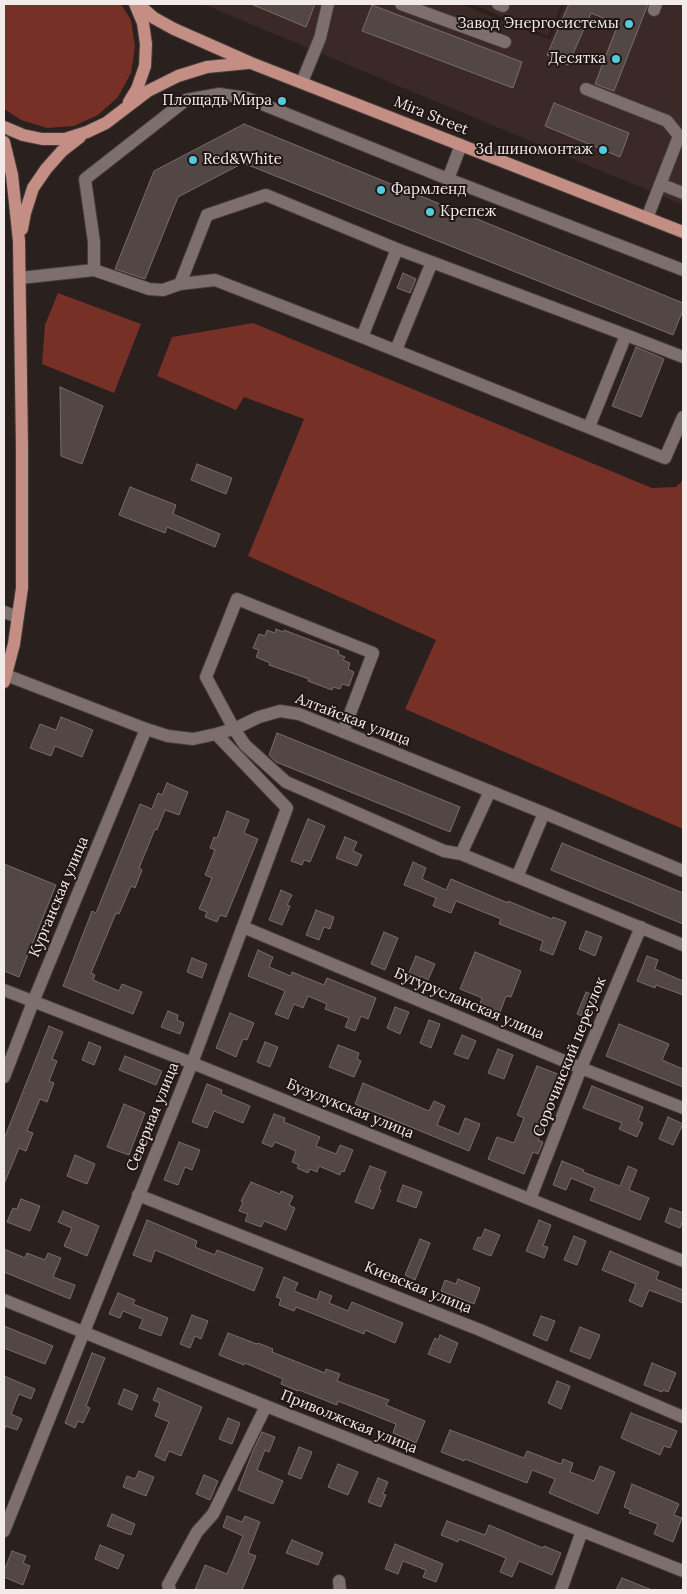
<!DOCTYPE html>
<html>
<head>
<meta charset="utf-8">
<style>
	body { margin:0 }
	#map { position:relative; width:687px; height:1594px; overflow:hidden; background:#2a201e; font-family:Lora,serif }
	canvas { display:block }
	.frame { position:absolute; inset:0; border:5px solid #f3ebea; pointer-events:none }
</style>
</head>
<body>
<div id="map">
<canvas width="687" height="1594"></canvas>
<div class="frame"></div>
</div>
<script>
const c = document.querySelector('canvas').getContext('2d');
c.lineJoin = 'round';
function paint(path, color) { c.fillStyle = color; c.fill(path, 'evenodd'); }
const shape = rows => new Path2D(rows.map(r => 'M' + r).join(''));
function stroke(path, color, width, dash) { c.strokeStyle = color; c.lineWidth = width; c.lineCap = dash ? 'butt' : 'round'; c.setLineDash(dash || []); c.stroke(path); }
function label(font, color, halo, rows, align = 'center') {
  c.font = font + ' Lora,serif'; c.lineWidth = 4; c.setLineDash([]); c.textBaseline = 'middle'; c.strokeStyle = halo; c.fillStyle = color; for (const [text, x, y, turn = 0] of rows) {
    c.save(); c.translate(x, y); c.rotate((+turn || 0) * Math.PI / 180); c.textAlign = isNaN(turn) ? turn : align; if (halo) c.strokeText(text, 0, 0); c.fillText(text, 0, 0); c.restore();
  }
}
const built = shape([
	[203,4,461,4,550,40,565,4,683,4,683,205],
	[472,4,562,4,548,36]
]);
const green = shape([
	[4,4,121,4,131,20,135,47,131,73,118,97,98,115,74,126,47,128,21,120,4,109],
	[58,293,141,324,114,393,42,364,45,325],
	[253,323,652,488,676,487,683,480,683,829,405,709,436,640,248,556,304,419,244,397,236,410,157,376,172,337]
]);
const building = shape([
	[251,4,315,4,306,27,251,4],
	[569,4,648,4,614,91,595,84,618,24,591,13,568,65,547,55,569,4],
	[372,5,522,62,513,88,362,31,372,5],
	[554,103,629,133,620,157,545,126,554,103],
	[244,124,683,303,683,310,673,335,243,163,178,197,145,279,115,269,154,171,244,124],
	[403,273,416,279,410,293,397,288,403,273],
	[636,347,664,359,641,417,612,406,636,347],
	[60,387,103,406,82,464,61,456,60,387],
	[197,464,232,478,226,494,191,480,197,464],
	[130,487,176,505,173,514,220,534,215,547,167,527,165,533,119,515,130,487],
	[276,629,283,632,284,630,339,651,338,654,345,657,343,660,350,663,348,669,354,672,349,686,342,684,340,689,333,687,332,690,308,681,309,679,269,665,270,663,256,657,259,650,253,648,259,634,265,636,267,630,275,633,276,629],
	[61,717,93,730,82,757,55,746,51,756,30,748,40,724,56,730,61,717],
	[277,733,460,807,450,832,276,762,269,755,277,733],
	[167,783,188,792,179,815,165,810,157,830,155,829,139,868,142,870,135,888,131,886,119,914,116,913,91,973,95,975,93,980,119,991,122,984,142,992,133,1014,63,986,92,911,96,913,140,804,152,809,158,793,162,795,167,783],
	[227,811,249,820,244,833,258,839,226,917,220,915,217,922,205,917,207,912,199,909,212,878,205,875,215,850,210,848,214,837,217,838,227,811],
	[308,819,325,826,310,862,304,860,302,865,291,861,308,819],
	[345,837,357,842,353,851,362,855,357,866,336,858,345,837],
	[562,843,683,893,683,924,551,870,562,843],
	[413,862,426,868,422,879,446,890,451,879,508,903,508,901,552,919,553,917,566,922,553,955,540,950,543,941,499,924,501,919,456,901,451,913,433,906,436,898,404,885,413,862],
	[4,864,56,885,19,977,4,971,4,864],
	[281,890,292,895,287,905,290,906,282,925,269,920,281,890],
	[316,910,334,917,330,929,324,927,319,940,306,935,316,910],
	[586,931,602,937,595,956,579,949,586,931],
	[384,932,398,938,385,970,371,964,384,932],
	[258,950,273,957,269,967,291,976,292,972,324,985,327,978,376,998,368,1019,361,1016,355,1031,345,1027,349,1018,325,1009,327,1004,308,996,303,1008,294,1004,288,1019,275,1014,285,991,248,976,258,950],
	[475,952,521,971,511,997,506,996,499,1015,479,1007,482,998,460,989,475,952],
	[416,956,435,964,428,980,421,976,419,980,408,975,416,956],
	[647,956,658,960,655,969,683,981,683,995,656,985,655,988,637,981,647,956],
	[192,958,207,964,202,978,187,972,192,958],
	[586,992,596,996,587,1018,577,1014,586,992],
	[395,1007,409,1012,400,1034,387,1028,395,1007],
	[168,1011,178,1015,177,1020,184,1023,180,1034,161,1027,168,1011],
	[230,1013,254,1023,247,1040,243,1039,236,1057,216,1048,230,1013],
	[429,1020,440,1024,431,1048,420,1043,429,1020],
	[619,1024,669,1044,662,1060,683,1069,683,1087,606,1056,619,1024],
	[49,1026,63,1032,52,1059,57,1061,49,1081,54,1083,47,1102,40,1099,27,1131,33,1133,26,1151,19,1148,4,1184,4,1139,49,1026],
	[462,1035,476,1041,468,1059,454,1054,462,1035],
	[89,1042,101,1047,94,1065,82,1060,89,1042],
	[265,1042,278,1047,270,1067,257,1062,265,1042],
	[338,1045,359,1053,357,1059,361,1061,354,1077,329,1067,338,1045],
	[498,1049,513,1055,504,1079,488,1073,498,1049],
	[125,1056,162,1071,156,1085,119,1070,125,1056],
	[537,1066,563,1076,538,1140,543,1142,538,1154,533,1152,524,1174,488,1159,497,1137,514,1143,524,1118,517,1115,537,1066],
	[363,1083,429,1111,434,1101,445,1106,437,1125,459,1134,465,1118,480,1124,469,1151,355,1104,363,1083],
	[207,1084,222,1090,221,1094,250,1106,243,1123,214,1111,207,1128,192,1122,207,1084],
	[592,1086,643,1107,638,1121,643,1123,637,1137,619,1129,622,1123,583,1108,592,1086],
	[124,1104,145,1113,129,1155,107,1147,124,1104],
	[274,1114,285,1118,284,1122,320,1137,316,1146,336,1154,340,1145,353,1150,344,1172,341,1171,340,1175,319,1166,317,1172,310,1169,308,1173,297,1168,299,1165,292,1162,296,1151,275,1142,272,1147,262,1143,274,1114],
	[668,1117,683,1124,673,1145,659,1139,668,1117],
	[179,1142,200,1150,192,1170,185,1167,178,1185,164,1180,179,1142],
	[75,1155,95,1164,87,1184,67,1176,75,1155],
	[562,1161,584,1170,583,1172,620,1186,628,1166,637,1170,629,1190,649,1198,640,1220,590,1200,595,1188,571,1178,566,1190,553,1185,562,1161],
	[370,1166,386,1172,379,1189,381,1190,373,1209,355,1202,370,1166],
	[251,1182,280,1194,281,1191,293,1196,289,1205,295,1208,286,1230,264,1221,261,1227,245,1221,248,1214,239,1211,243,1202,241,1201,251,1182],
	[403,1185,422,1192,416,1208,397,1201,403,1185],
	[21,1199,40,1206,30,1231,7,1222,13,1208,17,1209,21,1199],
	[670,1208,683,1213,683,1220,680,1228,665,1222,670,1208],
	[63,1211,99,1226,87,1256,64,1246,72,1228,58,1222,63,1211],
	[147,1220,197,1241,195,1247,215,1255,217,1250,263,1268,254,1291,155,1250,151,1262,133,1255,147,1220],
	[539,1220,551,1225,543,1246,548,1247,544,1258,526,1251,539,1220],
	[485,1229,500,1235,491,1256,473,1249,478,1237,481,1238,485,1229],
	[574,1236,586,1241,577,1265,564,1260,574,1236],
	[420,1239,430,1243,415,1280,405,1275,420,1239],
	[4,1249,25,1258,27,1253,45,1260,48,1253,61,1258,53,1277,75,1285,70,1299,4,1272,4,1249],
	[610,1251,659,1272,656,1279,683,1290,683,1303,649,1290,642,1307,629,1301,636,1284,602,1270,610,1251],
	[284,1277,298,1283,294,1291,317,1300,320,1291,332,1296,329,1303,348,1311,352,1302,403,1323,395,1343,365,1330,364,1334,296,1307,294,1311,279,1305,281,1299,276,1297,284,1277],
	[458,1279,480,1288,474,1304,441,1291,445,1280,456,1284,458,1279],
	[118,1293,135,1300,133,1304,168,1318,161,1336,139,1328,143,1319,123,1311,120,1318,109,1314,118,1293],
	[192,1315,208,1321,201,1339,195,1336,190,1348,180,1344,192,1315],
	[541,1316,555,1321,547,1341,533,1335,541,1316],
	[4,1326,53,1346,45,1364,4,1348,4,1326],
	[580,1327,600,1335,590,1359,570,1351,580,1327],
	[228,1333,257,1344,258,1343,273,1349,272,1352,325,1373,326,1369,340,1374,337,1381,389,1400,386,1405,425,1421,416,1443,393,1433,396,1424,338,1401,337,1405,299,1390,298,1391,281,1384,283,1379,245,1363,244,1365,219,1355,228,1333],
	[440,1335,458,1343,450,1363,428,1354,435,1338,438,1340,440,1335],
	[92,1353,105,1358,86,1406,90,1408,83,1423,78,1421,75,1428,65,1423,92,1353],
	[652,1363,676,1373,668,1392,663,1390,662,1392,644,1385,652,1363],
	[4,1376,35,1389,31,1399,19,1394,11,1414,22,1419,17,1430,6,1426,4,1431,4,1376],
	[557,1381,570,1386,561,1409,548,1403,557,1381],
	[158,1388,202,1407,181,1456,169,1451,165,1461,155,1456,169,1422,155,1416,160,1403,153,1400,158,1388],
	[124,1389,138,1395,132,1410,118,1404,124,1389],
	[631,1413,677,1431,670,1448,664,1446,660,1455,621,1438,631,1413],
	[228,1418,240,1423,232,1444,219,1439,228,1418],
	[450,1430,524,1458,527,1451,561,1464,563,1459,573,1463,570,1472,594,1481,600,1466,615,1472,598,1514,549,1493,555,1479,532,1470,527,1483,465,1459,464,1461,441,1452,450,1430],
	[262,1432,275,1437,269,1452,265,1450,257,1470,283,1481,273,1504,238,1490,253,1451,262,1432],
	[299,1447,312,1452,301,1479,288,1474,299,1447],
	[338,1464,358,1472,348,1495,328,1487,338,1464],
	[139,1471,154,1477,146,1496,123,1487,127,1476,135,1479,139,1471],
	[204,1475,218,1481,210,1500,196,1494,204,1475],
	[378,1478,388,1482,383,1494,386,1495,381,1507,368,1502,378,1478],
	[632,1484,679,1504,674,1515,682,1518,673,1542,654,1534,658,1524,629,1513,631,1510,624,1507,632,1484],
	[112,1514,135,1524,131,1535,107,1526,112,1514],
	[227,1516,242,1522,245,1516,260,1522,248,1553,256,1556,242,1590,195,1590,205,1565,227,1574,243,1536,223,1527,227,1516],
	[447,1521,485,1535,489,1525,543,1548,544,1546,561,1553,552,1575,519,1561,512,1577,500,1572,506,1558,459,1539,458,1542,441,1535,447,1521],
	[292,1540,323,1553,318,1565,286,1553,292,1540],
	[395,1544,443,1564,436,1582,423,1577,426,1570,403,1561,398,1574,385,1569,395,1544],
	[100,1545,124,1555,118,1569,95,1559,100,1545],
	[12,1551,26,1556,23,1563,30,1566,23,1585,4,1577,4,1571,12,1551],
	[622,1578,652,1590,616,1590,622,1578]
]);
const minor = shape([
	[401,4,505,42],
	[498,4,503,6],
	[654,10,656,4],
	[302,82,320,38,328,4],
	[586,89,667,121,679,136,647,218],
	[448,179,461,145],
	[660,184,683,193],
	[94,270,94,242,85,179,186,100,219,94,247,98,448,179,683,270],
	[20,278,94,270,149,289,163,290,180,284,215,280,362,337,665,458,683,417],
	[180,284,207,215,266,195,397,249,626,335],
	[362,337,397,249],
	[396,350,432,262],
	[589,427,626,335,683,357],
	[4,612,18,617],
	[6,675,146,729,168,736,193,739,216,734,234,729,259,717,280,711,299,714,544,813,683,871],
	[343,732,373,653,237,599,206,677,234,729,245,745,286,782,444,851,461,854,490,791],
	[461,854,683,945],
	[517,877,544,813],
	[243,927,581,1068,683,1108],
	[4,990,192,1063,683,1261],
	[4,1077,33,1002,146,729],
	[138,1195,480,1330,683,1417],
	[530,1199,581,1068,641,927],
	[4,1300,266,1406,683,1571],
	[4,1531,192,1063,287,808,216,734],
	[339,1581,340,1590],
	[170,1590,168,1585,197,1532,213,1514,266,1406],
	[561,1590,582,1531]
]);
const major = shape([
	[138,4,154,18,174,29,251,63,683,232],
	[129,102,137,89,145,66,146,44,143,23,135,4],
	[4,127,23,135,42,139,65,139,87,132,106,123,148,91,178,76,207,67,248,63],
	[4,142,12,175,19,241,22,449,22,588,14,644,4,682],
	[22,229,25,213,33,188,46,169,62,151,80,137]
]);
const markers = [
	[629,24,5,"#54cadd"],
	[616,59,5,"#54cadd"],
	[282,101,5,"#54cadd"],
	[603,150,5,"#54cadd"],
	[193,160,5,"#54cadd"],
	[381,190,5,"#54cadd"],
	[430,212,5,"#54cadd"]
];
const poiNames = [
	["Завод Энергосистемы",619,24],
	["Десятка",606,59],
	["Площадь Мира",272,101],
	["3d шиномонтаж",593,150],
	["Red&White",203,160,"left"],
	["Фармленд",391,190,"left"],
	["Крепеж",440,212,"left"]
];
const streetNames = [
	["Mira Street",431,116,22],
	["Алтайская улица",353,720,21],
	["Курганская улица",59,897,-67],
	["Бугурусланская улица",469,1004,23],
	["Сорочинский переулок",570,1057,-68],
	["Бузулукская улица",350,1109,22],
	["Северная улица",153,1117,-68],
	["Киевская улица",418,1288,22],
	["Приволжская улица",349,1422,22]
];
paint(built, '#3a2926');
paint(green, '#763026');
paint(building, '#534745');
stroke(building, '#796c6a', 1);
stroke(minor, '#443c3a', 14);
stroke(major, '#443c3a', 14);
stroke(minor, '#7c6f6d', 12);
stroke(major, '#c48e84', 12);
for (const [x, y, r, color] of markers) { const dot = new Path2D(); dot.arc(x, y, r, 0, 2 * Math.PI); c.fillStyle = color; c.fill(dot); stroke(dot, '#201715', 2); }
label('15px', '#f3ebea', '#201715', poiNames, 'right');
label('15px', '#f3ebea', '#201715', streetNames);
</script>
</body>
</html>
